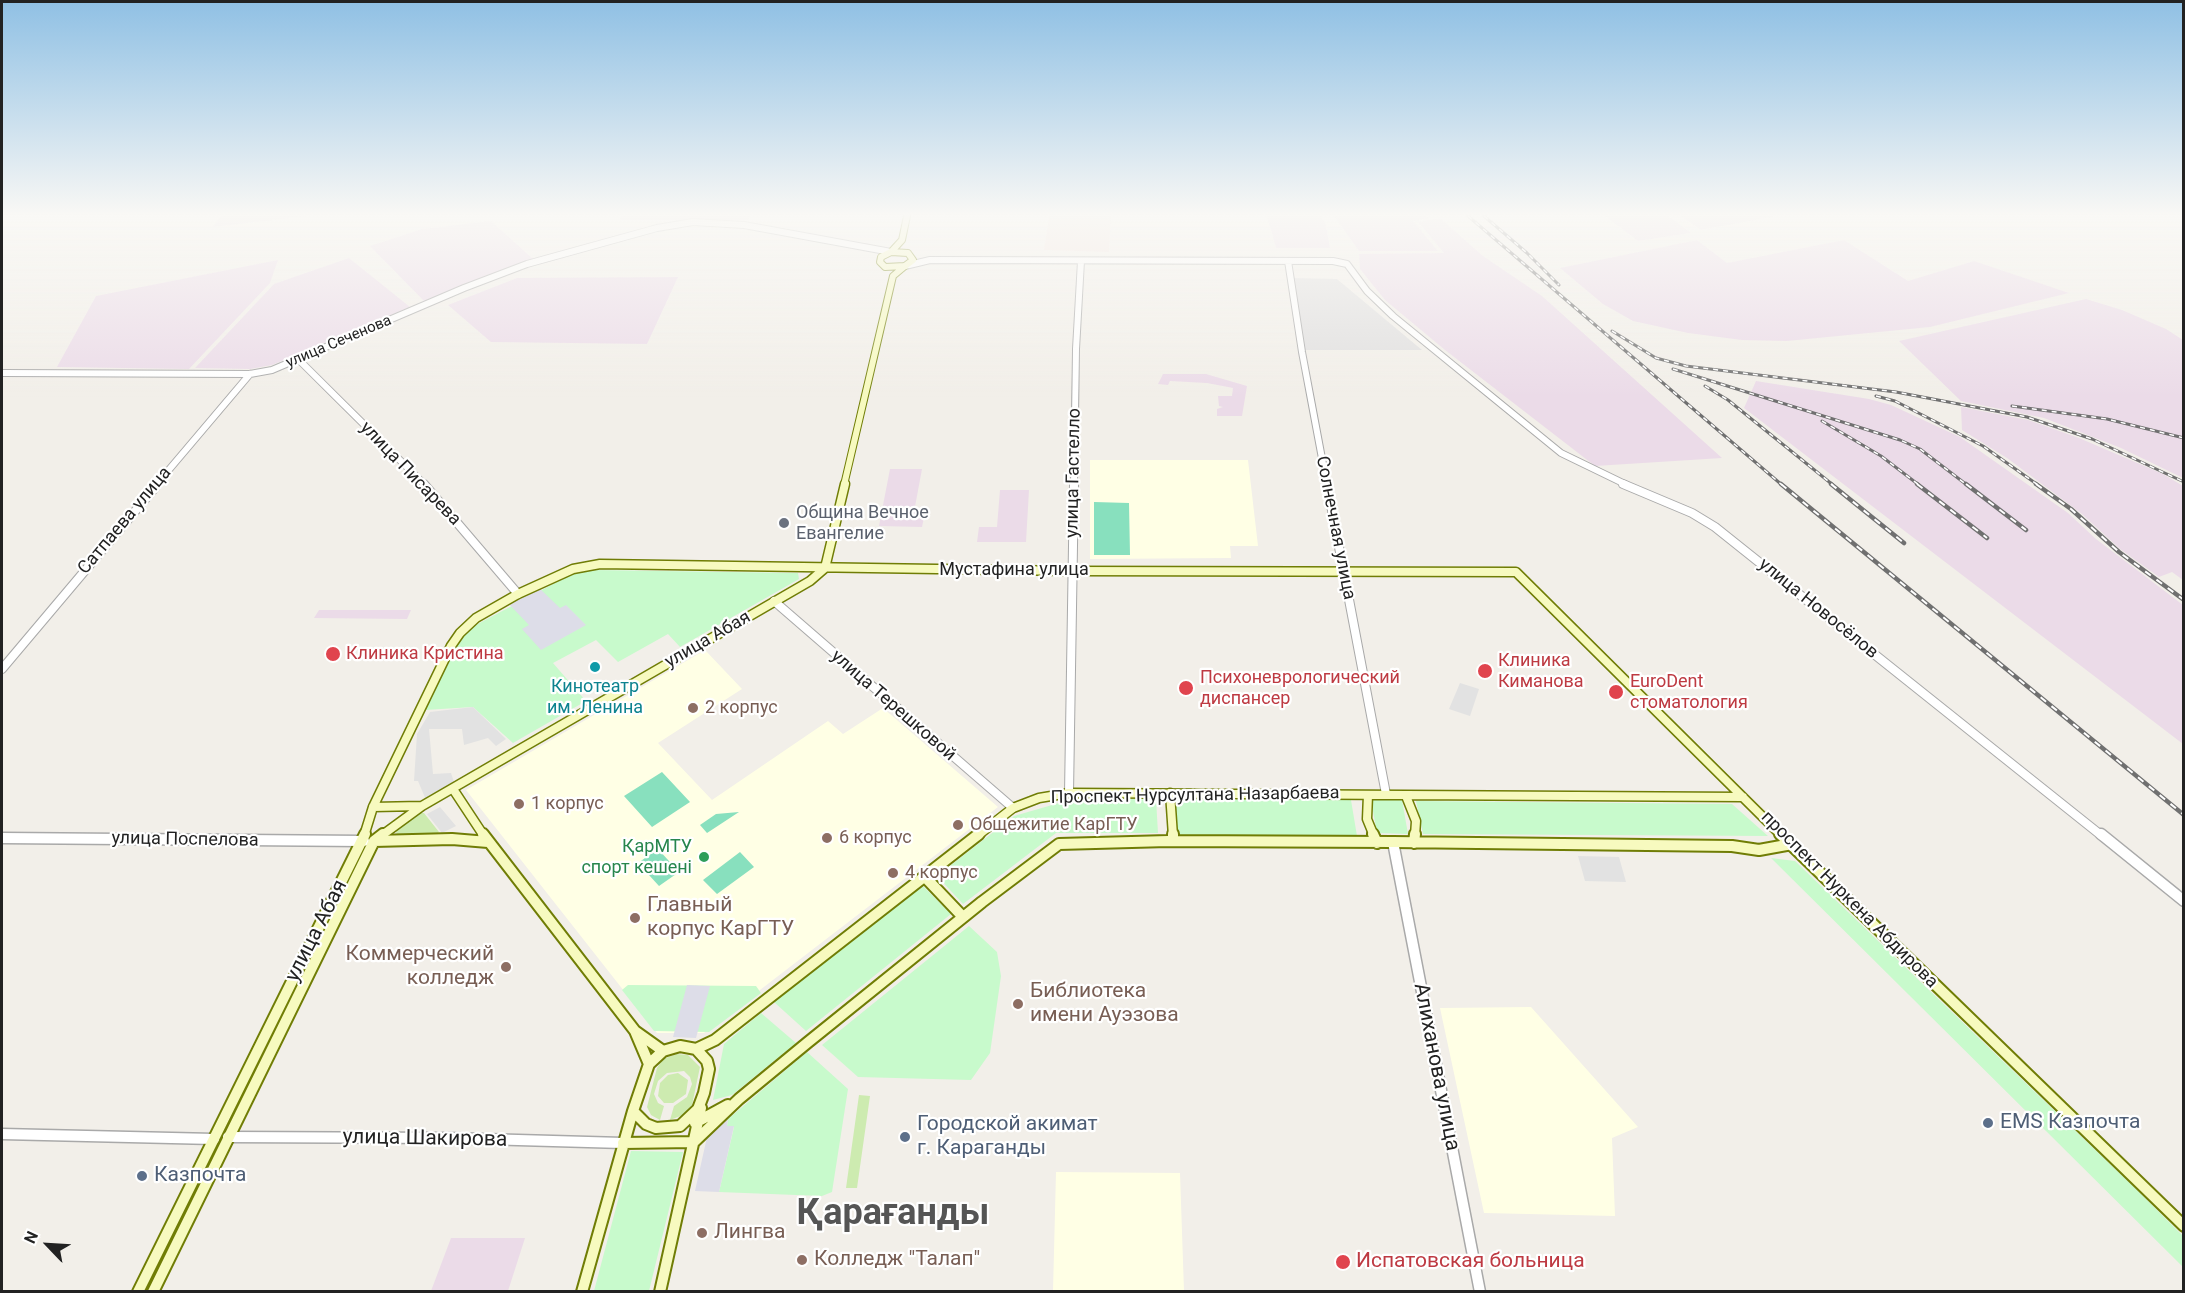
<!DOCTYPE html>
<html>
<head>
<meta charset="utf-8">
<style>
	body { margin:0 }
	#map { position:relative; width:2185px; height:1293px; overflow:hidden; background:#f2efe9; font-family:Roboto,sans-serif }
	canvas { display:block }
	.frame { position:absolute; inset:0; border:3px solid #222; pointer-events:none }
	.north { position:absolute; left:18px; top:1215px; width:60px; height:60px; -webkit-text-stroke:4px #fff; paint-order:stroke; rotate:295deg; font-size:16px; font-weight:700; line-height:24px; text-align:center; color:#222 }
	.north::after { content:''; display:block; margin:auto; width:21px; height:27px; background:#222; clip-path:polygon(50% 0,100% 100%,50% 72%,0 100%) }
</style>
</head>
<body>
<div id="map">
<canvas width="2185" height="1293"></canvas>
<div class="frame"></div>
<div class="north">N</div>
</div>
<script>
const c = document.querySelector('canvas').getContext('2d');
c.lineJoin = 'round';
function paint(path, color) { c.fillStyle = color; c.fill(path, 'evenodd'); }
const shape = rows => new Path2D(rows.map(r => 'M' + r).join(''));
function stroke(path, color, width, dash) { c.strokeStyle = color; c.lineWidth = width; c.lineCap = dash ? 'butt' : 'round'; c.setLineDash(dash || []); c.stroke(path); }
function label(font, color, halo, rows, align = 'center') {
  c.font = font + ' Roboto,sans-serif'; c.lineWidth = 4.5; c.setLineDash([]); c.textBaseline = 'middle'; c.strokeStyle = halo; c.fillStyle = color; for (const [text, x, y, turn = 0] of rows) {
    c.save(); c.translate(x, y); c.rotate((+turn || 0) * Math.PI / 180); c.textAlign = isNaN(turn) ? turn : align; if (halo) c.strokeText(text, 0, 0); c.fillText(text, 0, 0); c.restore();
  }
}
const residential = shape([
	[1293,278,1337,279,1422,350,1305,350]
]);
const industrial = shape([
	[221,216,305,216,213,227],
	[622,216,750,216,748,220,620,220],
	[1267,216,1321,216,1326,225,1330,248,1276,248],
	[1334,216,1426,216,1429,218,1413,221,1438,251,1359,251],
	[1605,216,1668,216,1691,233,1638,241],
	[1681,216,1776,216,1701,230],
	[1440,218,1483,256,1542,296,1722,458,1595,466,1445,350,1385,300,1360,269,1359,254,1444,253,1418,222],
	[491,221,533,259,424,301,370,246,422,229],
	[1697,240,1727,263,1844,240,1908,281,1974,261,2069,293,1930,327,1787,341,1742,340,1688,333,1633,321,1603,304,1560,268],
	[349,258,410,307,272,365,250,369,195,368,274,284],
	[278,260,270,283,189,369,57,367,96,296],
	[678,277,647,344,491,342,448,305,517,278],
	[2086,299,2122,310,2166,329,2183,340,2183,478,2121,448,2044,418,1961,401,1899,341],
	[1163,374,1206,374,1247,386,1242,416,1217,416,1217,409,1223,407,1219,406,1218,396,1232,396,1233,388,1207,383,1170,381,1168,385,1158,384],
	[1756,381,1869,399,1891,405,1960,437,2068,513,2096,539,2183,605,2183,744,1744,408],
	[1961,407,2028,420,2079,438,2163,474,2183,486,2183,580,2172,572,2159,577,2120,549,2082,514,2007,458,1962,430],
	[890,469,922,469,914,512,925,513,922,527,879,526],
	[1000,490,1029,490,1026,542,977,542,979,527,997,527],
	[319,610,411,610,407,619,314,618],
	[451,1238,525,1238,508,1291,431,1291]
]);
const education = shape([
	[1090,460,1248,460,1258,546,1230,546,1231,558,1090,559],
	[705,650,742,689,658,743,712,800,828,721,843,734,883,708,998,807,704,1033,657,1033,466,790],
	[1531,1007,1638,1127,1612,1138,1615,1216,1484,1213,1440,1008],
	[1056,1172,1180,1173,1184,1291,1053,1291]
]);
const military = shape([
	[1049,216,1111,216,1109,252,1044,250]
]);
const grass = shape([
	[421,813,424,813,439,832,437,834,398,835,396,833,398,827],
	[677,1054,688,1055,700,1067,692,1105,683,1115,670,1120,674,1106,687,1097,692,1084,690,1077,684,1071,667,1073,658,1081,654,1094,658,1103,664,1106,660,1120,651,1115,647,1107,657,1068,663,1059],
	[678,1073,688,1080,686,1094,673,1103,664,1103,658,1096,660,1083,668,1075],
	[859,1095,870,1096,857,1188,846,1188]
]);
const park = shape([
	[594,570,798,573,799,579,680,647,668,634,618,662,596,640,553,663,586,701,513,743,473,707,425,710,459,642,472,627,574,573],
	[1073,799,1156,799,1158,833,1056,833,963,904,937,876,1014,816],
	[1175,799,1351,800,1357,836,1177,836],
	[1371,800,1402,800,1408,834,1377,833],
	[1416,801,1732,804,1768,836,1423,834],
	[1771,858,1795,861,2139,1192,2183,1236,2183,1267],
	[922,885,951,914,806,1031,774,1002],
	[969,926,997,952,1001,976,990,1053,971,1080,858,1077,822,1045],
	[628,985,756,986,761,993,709,1032,654,1031,622,990],
	[761,1013,796,1043,732,1095,713,1100,724,1044],
	[807,1052,848,1089,832,1192,822,1196,719,1192,734,1127,727,1126,728,1119],
	[631,1151,683,1152,649,1291,594,1291]
]);
const pitch = shape([
	[1094,502,1129,503,1130,555,1094,555],
	[662,772,690,802,652,827,624,796],
	[739,812,707,833,700,825,716,814],
	[658,849,679,872,659,886,638,863],
	[740,852,754,867,717,894,703,880]
]);
const parking = shape([
	[1460,683,1479,689,1470,716,1449,709],
	[473,707,506,739,496,746,488,738,464,745,462,729,429,729,433,774,451,773,455,785,426,800,418,781,414,781,417,734,430,712],
	[440,807,456,826,442,833,427,814],
	[1578,856,1619,857,1626,882,1585,881]
]);
const plaza = shape([
	[538,587,560,608,566,605,586,625,541,650,522,629,529,625,508,603],
	[687,985,710,986,696,1038,673,1037],
	[728,1119,727,1126,734,1126,719,1192,695,1191,707,1137]
]);
const tertiaryFar2 = shape([
	[1288,261,1302,352,1327,485],
	[905,266,930,260,1333,261,1347,264,1367,291,1393,316,1561,453,1627,485],
	[298,359,425,485],
	[2,373,250,374,272,370,464,288,527,264,657,228,693,222,744,225,891,252],
	[156,485,250,374],
	[1074,485,1076,349,1081,261]
]);
const tertiaryFar1 = shape([
	[424,484,518,594],
	[1327,484,1386,794],
	[1623,484,1692,513,1715,527,2102,836],
	[774,601,1013,808],
	[2,669,158,484],
	[1069,793,1074,484]
]);
const tertiary = shape([
	[2101,834,2184,901],
	[2,838,364,841],
	[1393,842,1480,1292],
	[2,1134,214,1139],
	[228,1137,448,1138,623,1143]
]);
const secondaryFar2 = shape([
	[891,252,908,253,913,260,905,266,885,267,880,262,881,257,891,252],
	[891,252,902,240,907,216],
	[844,485,893,276,905,266]
]);
const secondaryFar1 = shape([
	[453,789,484,836],
	[1170,793,1173,836],
	[1368,795,1367,819,1374,836],
	[1406,796,1416,821,1415,836],
	[373,807,421,806],
	[364,836,373,807,451,646,460,633,476,618,518,594,573,569,600,564,1072,571,1516,572,1782,836],
	[381,836,422,806,810,581,825,568,845,484],
	[977,836,1013,808,1039,798,1069,793,1743,797]
]);
const secondary = shape([
	[483,834,635,1031,663,1051],
	[1173,834,1173,841],
	[1373,834,1377,843],
	[1780,834,2184,1226],
	[374,841,452,839,488,842],
	[1414,843,1415,834],
	[925,877,963,917],
	[635,1031,649,1064],
	[680,1046,696,1049,707,1061,709,1069,704,1093,698,1109,680,1126,656,1128,646,1124,633,1111,649,1064,663,1051,680,1046],
	[696,1049,715,1040,979,834],
	[695,1123,728,1105],
	[623,1143,694,1142,739,1099,807,1043,982,902,1059,844,1168,841,1393,842,1732,846,1759,850,1792,844],
	[138,1292,365,834],
	[153,1292,374,841,383,834],
	[582,1292,633,1111],
	[660,1292,701,1108]
]);
const railFar1 = shape([
	[1468,216,1782,485],
	[1484,216,1527,253,1559,285],
	[1612,331,1656,358,1686,366,1896,392,2027,417,2092,439,2184,482],
	[1673,369,1900,440,1920,449,1967,485],
	[1705,386,1728,400,1833,485],
	[1876,396,1895,401,1983,446,2038,485],
	[2012,406,2107,419,2184,438],
	[1822,421,1881,456,1919,485]
]);
const rail = shape([
	[1781,484,2184,815],
	[1831,484,1904,543],
	[1917,484,1987,538],
	[1966,484,2026,530],
	[2036,484,2071,509,2119,552,2184,600]
]);
const markers = [
	[784,523,6,"#6b7280"],
	[333,654,8,"#e0444e"],
	[595,667,6,"#0f9aa8"],
	[1485,671,8,"#e0444e"],
	[1186,688,8,"#e0444e"],
	[1616,692,8,"#e0444e"],
	[693,708,6,"#8d6e63"],
	[519,804,6,"#8d6e63"],
	[958,825,6,"#8d6e63"],
	[827,838,6,"#8d6e63"],
	[704,857,6,"#2e9e5b"],
	[893,873,6,"#8d6e63"],
	[635,918,6,"#8d6e63"],
	[506,967,6,"#8d6e63"],
	[1018,1004,6,"#8d6e63"],
	[1988,1123,6,"#5c6f8a"],
	[905,1137,6,"#5c6f8a"],
	[142,1176,6,"#5c6f8a"],
	[702,1233,6,"#8d6e63"],
	[802,1260,6,"#8d6e63"],
	[1343,1262,8,"#e0444e"]
];
const farStreetnames = [
	["улица Сеченова",339,342,-23]
];
const streetNames = [
	["улица Гастелло",1074,473,-89],
	["улица Писарева",410,474,46],
	["Сатпаева улица",125,521,-50],
	["Солнечная улица",1335,528,79],
	["Мустафина улица",1014,570],
	["улица Новосёлов",1818,609,39],
	["улица Абая",708,640,-30],
	["улица Терешковой",893,706,41],
	["Проспект Нурсултана Назарбаева",1195,796,-1],
	["улица Поспелова",185,840,1],
	["проспект Нуркена Абдирова",1849,900,45]
];
const worshipNames = [
	["Община Вечное",796,513],
	["Евангелие",796,534]
];
const healthNames = [
	["Клиника Кристина",346,654],
	["Клиника",1498,661],
	["Киманова",1498,682],
	["Психоневрологический",1200,678],
	["диспансер",1200,699],
	["EuroDent",1630,682],
	["стоматология",1630,703]
];
const cultureNames = [
	["Кинотеатр",595,687],
	["им. Ленина",595,708]
];
const educationNames = [
	["2 корпус",705,708],
	["1 корпус",531,804],
	["Общежитие КарГТУ",970,825],
	["6 корпус",839,838],
	["4 корпус",905,873]
];
const leisureNames = [
	["ҚарМТУ",692,847],
	["спорт кешені",692,868]
];
const nearEducationnames = [
	["Главный",647,906],
	["корпус КарГТУ",647,930],
	["Коммерческий",494,955,"right"],
	["колледж",494,979,"right"],
	["Библиотека",1030,992],
	["имени Ауэзова",1030,1016],
	["Лингва",714,1233],
	["Колледж \"Талап\"",814,1260]
];
const nearStreetnames = [
	["улица Абая",317,931,-63],
	["Алиханова улица",1436,1067,79],
	["улица Шакирова",425,1139,1]
];
const nearServicenames = [
	["EMS Казпочта",2000,1123],
	["Городской акимат",917,1125],
	["г. Караганды",917,1149],
	["Казпочта",154,1176]
];
const nearHealthnames = [
	["Испатовская больница",1356,1262]
];
const nearTownnames = [
	["Қарағанды",893,1215]
];
paint(residential, '#e0dfdf');
paint(industrial, '#ebdbe8');
paint(education, '#ffffe5');
paint(military, '#f3e3dd');
paint(grass, '#cdebb0');
paint(park, '#c8facc');
paint(pitch, '#88e0be');
paint(parking, '#e2e2e2');
paint(plaza, '#dddde8');
stroke(tertiaryFar2, '#a9a9a9', 8);
stroke(tertiaryFar1, '#a9a9a9', 10);
stroke(tertiary, '#a9a9a9', 13);
stroke(secondaryFar2, '#707d05', 8);
stroke(secondaryFar1, '#707d05', 11);
stroke(secondary, '#707d05', 14);
stroke(tertiaryFar2, '#fff', 6);
stroke(tertiaryFar1, '#fff', 8);
stroke(tertiary, '#fff', 10);
stroke(secondaryFar2, '#f7fabf', 6);
stroke(secondaryFar1, '#f7fabf', 8);
stroke(secondary, '#f7fabf', 10);
stroke(railFar1, '#707070', 3);
stroke(rail, '#707070', 4.5);
stroke(railFar1, '#fff', 1.5, [5]);
stroke(rail, '#fff', 2, [7]);
const sky = c.createLinearGradient(0, 0, 0, 397);
sky.addColorStop(0, '#8fc0e4');
sky.addColorStop(0.54, '#f9f8f5');
sky.addColorStop(1, '#f9f8f500');
c.fillStyle = sky;
c.fillRect(0, 0, 2185, 397);
for (const [x, y, r, color] of markers) { const dot = new Path2D(); dot.arc(x, y, r, 0, 2 * Math.PI); c.fillStyle = color; c.fill(dot); stroke(dot, '#fff', 2); }
label('15px', '#222', '#fff', farStreetnames);
label('18px', '#222', '#fff', streetNames);
label('18px', '#5b616d', '#fff', worshipNames, 'left');
label('18px', '#be3a42', '#fff', healthNames, 'left');
label('18px', '#0d838f', '#fff', cultureNames);
label('18px', '#785e54', '#fff', educationNames, 'left');
label('18px', '#27864d', '#fff', leisureNames, 'right');
label('21px', '#785e54', '#fff', nearEducationnames, 'left');
label('21px', '#222', '#fff', nearStreetnames);
label('21px', '#4e5e75', '#fff', nearServicenames, 'left');
label('21px', '#be3a42', '#fff', nearHealthnames, 'left');
label('bold 36px', '#555', '#fff', nearTownnames);
</script>
</body>
</html>
